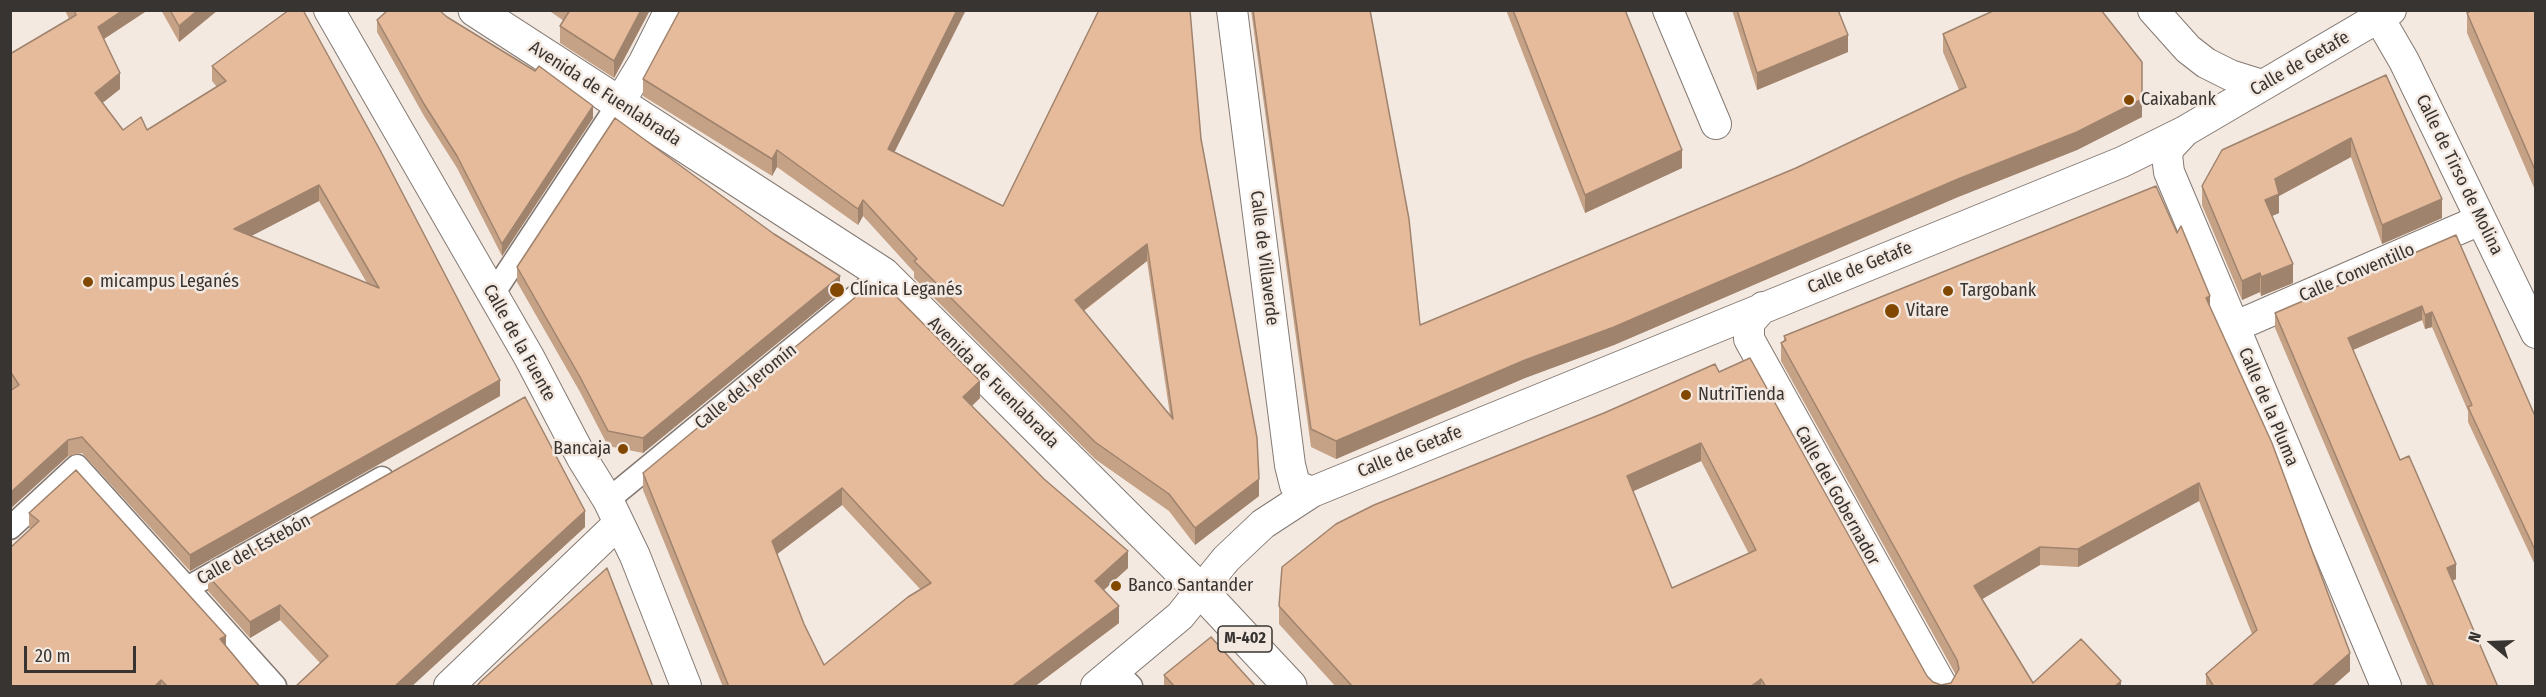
<!DOCTYPE html>
<html>
<head>
<meta charset="utf-8">
<style>
	body { margin:0 }
	#map { position:relative; width:2546px; height:697px; overflow:hidden; background:#f4e9e1; font-family:"Fira Sans Condensed",sans-serif }
	canvas { display:block }
	.frame { position:absolute; inset:0; border:12px solid #383431; pointer-events:none }
	.north { position:absolute; left:2462px; top:613px; width:60px; height:60px; -webkit-text-stroke:4px #f4e9e1; paint-order:stroke; rotate:289deg; font-size:16px; font-weight:700; line-height:24px; text-align:center; color:#383431 }
	.north::after { content:''; display:block; margin:auto; width:21px; height:27px; background:#383431; clip-path:polygon(50% 0,100% 100%,50% 72%,0 100%) }
	.scale { position:absolute; left:24px; top:646px; width:112px; height:27px; box-sizing:border-box; border:3px solid #383431; border-top:0; padding-left:8px; font-size:18px; line-height:21px; white-space:nowrap; color:#383431; -webkit-text-stroke:4px #f4e9e1; paint-order:stroke }
</style>
</head>
<body>
<div id="map">
<canvas width="2546" height="697"></canvas>
<div class="frame"></div>
<div class="north">N</div>
<div class="scale">20 m</div>
</div>
<script>
const c = document.querySelector('canvas').getContext('2d');
c.lineJoin = 'round';
const shape = rows => new Path2D(rows.map(r => 'M' + r).join(''));
function stroke(path, color, width, dash) { c.strokeStyle = color; c.lineWidth = width; c.lineCap = dash ? 'butt' : 'round'; c.setLineDash(dash || []); c.stroke(path); }
function paint(path, color) { c.fillStyle = color; c.fill(path, 'evenodd'); }
function label(font, color, halo, rows, align = 'center') {
  c.font = font + ' "Fira Sans Condensed",sans-serif'; c.lineWidth = 5; c.setLineDash([]); c.textBaseline = 'middle'; c.strokeStyle = halo; c.fillStyle = color; for (const [text, x, y, turn = 0] of rows) {
    c.save(); c.translate(x, y); c.rotate((+turn || 0) * Math.PI / 180); c.textAlign = isNaN(turn) ? turn : align; if (halo) c.strokeText(text, 0, 0); c.fillText(text, 0, 0); c.restore();
  }
}
const pedestrian = shape([
	[493,294,619,103],
	[608,500,883,274],
	[10,528,77,466,187,588,382,478],
	[187,588,275,686],
	[1116,671,1131,686]
]);
const minor = shape([
	[329,10,529,357,582,458,608,500,635,556,686,686],
	[1232,10,1290,465,1295,485,1312,492],
	[1668,10,1716,124],
	[2153,10,2188,49,2206,63,2230,75,2262,85],
	[2379,18,2404,61,2536,333],
	[619,103,644,62,670,10],
	[2185,131,2170,147,2167,155,2169,172,2386,686],
	[1763,307,1749,323,1749,339,1942,686],
	[2234,327,2480,220],
	[449,686,619,523],
	[1096,686,1180,616,1226,559,1263,524,1312,492,2122,162,2185,131,2391,10]
]);
const trunk = shape([
	[475,10,883,274,1201,591,1290,686]
]);
const wall = shape([
	[65,10,148,10,103,39,120,89,102,103,123,130,147,130,217,87,212,81,212,66,289,10,500,396,190,571,82,453,68,456,10,509,10,391,12,390,10,387,10,54,69,19],
	[319,201,367,283,251,236],
	[161,10,218,10,179,42],
	[548,10,650,10,614,78,560,43,560,26,564,21],
	[1251,10,1370,10,1420,325,1796,168,1959,90,1943,52,1943,34,2142,117,2077,150,1958,197,1614,345,1525,378,1336,459,1311,447],
	[1506,10,1625,10,1682,168,1585,213],
	[1732,10,1838,10,1848,52,1757,90],
	[2535,10,2535,190,2467,33,2467,13],
	[447,17,593,118,502,256,457,168,424,116,377,32,377,20],
	[2386,75,2442,218,2382,244,2351,157,2279,196,2279,213,2272,216,2293,283,2261,296,2260,292,2242,300,2202,205,2202,186],
	[643,79,895,152,1003,206,1201,139,1259,496,1195,545,1169,511,1095,459,914,278,914,272,863,216,858,225,777,167,772,176,643,96],
	[1147,261,1170,415,1084,311],
	[2456,235,2535,416,2535,565,2468,422,2468,411,2432,327,2425,329,2422,320,2353,350,2400,460,2456,579,2452,581,2498,687,2428,687,2275,328,2275,313],
	[517,267,840,292,643,453,608,446,580,392,517,282],
	[2210,307,2350,671,2332,687,2206,687,2206,674,2252,634,2199,501,2078,567,2040,565,1982,599,2033,683,2121,687,1336,687,1279,624,1279,606,1719,372,1927,676,1933,682,1941,685,1951,683,1956,675,1781,361,1781,343,1784,341,1784,336],
	[1701,461,1749,554,1672,588,1633,491],
	[980,398,972,406,1128,568,1104,590,1119,623,1034,687,723,687,643,490,643,473],
	[842,505,921,590,824,665,804,624,777,554],
	[29,513,226,646,260,687,10,687,31,529,29,528],
	[585,527,411,687,295,687,320,663,280,620,250,638,208,591,208,576],
	[1164,675,1256,687,1164,687]
]);
const shadedWall = shape([
	[123,10,148,10,98,43,98,27],
	[198,10,218,10,179,42,179,26],
	[641,10,650,10,614,78,614,61],
	[957,10,966,10,888,165,888,149],
	[1848,35,1848,52,1757,90,1757,73],
	[2142,62,2142,117,2077,150,1958,197,1614,345,1525,378,1336,459,1336,441,1525,360],
	[120,73,120,89,95,109,95,93],
	[593,106,593,118,502,256,502,244],
	[2351,138,2351,157,2279,196,2279,213,2265,219,2265,200,2275,179],
	[777,150,777,167,772,176,772,159],
	[1682,150,1682,168,1585,213,1585,195],
	[319,185,319,201,234,245,234,229],
	[2442,199,2442,218,2382,244,2382,225],
	[863,200,863,216,858,225,858,209],
	[1147,244,1147,261,1075,317,1075,300],
	[2293,264,2293,283,2261,296,2261,277],
	[2260,273,2260,292,2242,300,2242,281],
	[840,276,840,292,643,453,643,438],
	[2210,296,2210,314,2206,298],
	[2422,306,2422,320,2348,352,2348,338],
	[2432,312,2432,327,2425,329,2425,315],
	[500,380,500,396,190,571,190,555],
	[980,381,980,398,963,414,963,397],
	[68,440,68,456,10,509,10,493],
	[1701,443,1701,461,1627,494,1627,476],
	[1259,479,1259,496,1195,545,1195,528],
	[2199,483,2199,501,2078,567,2078,549],
	[842,488,842,505,772,558,772,541],
	[585,511,585,527,411,687,394,687],
	[2040,547,2040,565,1974,604,1974,586],
	[1128,551,1128,568,1095,598,1095,581],
	[2456,564,2456,579,2447,583,2447,568],
	[280,605,280,620,250,638,250,622],
	[1119,606,1119,623,1034,687,1011,687],
	[226,636,226,652,220,639],
	[2350,653,2350,671,2332,687,2311,687],
	[1761,679,1761,687,1750,687],
	[161,680,161,687,154,687],
	[2121,681,2121,687,2114,687]
]);
const building = shape([
	[74,10,123,10,98,27,120,73,95,93,123,130,141,117,147,130,226,81,212,66,289,10,303,10,380,150,500,380,190,555,82,437,68,440,10,493,10,391,19,385,10,371,10,54,76,15,74,10],
	[319,185,379,288,234,229,319,185],
	[170,10,198,10,179,26,170,10],
	[388,10,439,10,447,17,535,71,539,66,593,106,502,244,457,156,424,104,377,20,388,10],
	[570,10,641,10,614,61,560,26,570,10],
	[680,10,957,10,888,149,1003,206,1099,10,1190,10,1201,139,1257,438,1259,479,1195,528,1169,494,1095,442,914,261,917,259,863,200,858,209,777,150,772,159,643,79,680,10],
	[1147,244,1173,419,1075,300,1147,244],
	[1253,10,1370,10,1409,219,1420,325,1796,168,1966,87,1943,34,1995,10,2101,10,2142,62,2142,99,2077,132,1958,179,1614,327,1525,360,1336,441,1311,429,1253,10],
	[1513,10,1625,10,1682,150,1585,195,1513,10],
	[1737,10,1838,10,1848,35,1757,73,1737,10],
	[2472,10,2535,10,2535,170,2467,13,2472,10],
	[2386,75,2442,199,2382,225,2351,138,2275,179,2279,194,2265,200,2293,264,2261,277,2260,273,2242,281,2202,186,2222,150,2386,75],
	[615,118,774,234,840,276,643,438,608,431,580,377,517,267,615,118],
	[2156,186,2177,233,2181,226,2210,296,2206,298,2272,443,2350,653,2311,687,2214,687,2206,674,2257,630,2199,483,2078,549,2040,547,1974,586,2033,683,2081,639,2121,681,2114,687,1766,687,1761,679,1750,687,1353,687,1279,606,1282,567,1336,524,1374,505,1604,413,1715,364,1719,372,1750,358,1927,676,1933,682,1941,685,1951,683,1959,669,1957,660,1781,343,1786,340,1784,336,2156,186],
	[1701,443,1756,550,1672,588,1627,476,1701,443],
	[2456,235,2535,416,2535,550,2468,407,2472,405,2432,312,2425,315,2422,306,2348,338,2400,460,2409,456,2456,564,2447,568,2498,687,2434,687,2275,313,2456,235],
	[884,284,980,381,963,397,1044,479,1128,551,1095,581,1119,606,1011,687,729,687,643,473,864,290,871,294,884,284],
	[842,488,931,583,908,597,824,665,804,624,772,541,842,488],
	[525,397,585,511,394,687,295,687,328,656,280,605,250,622,208,576,525,397],
	[76,470,226,636,220,639,260,687,168,687,161,680,154,687,10,687,10,548,39,521,29,513,76,470],
	[607,568,653,687,476,687,481,681,607,568],
	[1211,637,1256,687,1175,687,1164,675,1211,637]
]);
const markers = [
	[2129,100,6,"#824800"],
	[88,282,6,"#824800"],
	[837,290,8,"#824800"],
	[1948,291,6,"#824800"],
	[1892,311,8,"#824800"],
	[1686,395,6,"#824800"],
	[623,449,6,"#824800"],
	[1116,586,6,"#824800"]
];
const shields = [
	[1245,639,54]
];
const shieldNames = [
	["M-402",1245,639]
];
const streetNames = [
	["Calle de Getafe",2300,64,-30],
	["Avenida de Fuenlabrada",605,94,33],
	["Calle de Tirso de Molina",2459,175,64],
	["Calle de Villaverde",1264,258,83],
	["Calle de Getafe",1860,268,-22],
	["Calle Conventillo",2357,273,-23],
	["Calle de la Fuente",519,343,61],
	["Avenida de Fuenlabrada",993,383,45],
	["Calle del Jeromín",746,387,-39],
	["Calle de la Pluma",2268,407,67],
	["Calle de Getafe",1410,452,-22],
	["Calle del Gobernador",1837,496,61],
	["Calle del Estebón",254,550,-29]
];
const poiNames = [
	["Caixabank",2141,100],
	["micampus Leganés",100,282],
	["Clínica Leganés",850,290],
	["Targobank",1960,291],
	["Vitare",1906,311],
	["NutriTienda",1698,395],
	["Bancaja",611,449,"right"],
	["Banco Santander",1128,586]
];
stroke(pedestrian, '#837972', 25);
stroke(minor, '#837972', 32);
stroke(trunk, '#837972', 35);
stroke(pedestrian, '#fff', 22);
stroke(minor, '#fff', 30);
stroke(trunk, '#fff', 33);
paint(wall, '#c5a186');
paint(shadedWall, '#a0836d');
paint(building, '#e5bb9c');
stroke(building, '#a0836d', 1.5);
for (const [x, y, r, color] of markers) { const dot = new Path2D(); dot.arc(x, y, r, 0, 2 * Math.PI); c.fillStyle = color; c.fill(dot); stroke(dot, '#f4e9e1', 2); }
for (const [x, y, w] of shields) { const box = new Path2D(); box.roundRect(x - w / 2, y - 13, w, 26, 4.5); c.fillStyle = '#f4e9e1'; c.fill(box); stroke(box, '#383431', 1.5); }
label('bold 16px', '#383431', null, shieldNames);
label('18px', '#383431', '#f4e9e1', streetNames);
label('18px', '#383431', '#f4e9e1', poiNames, 'left');
</script>
</body>
</html>
